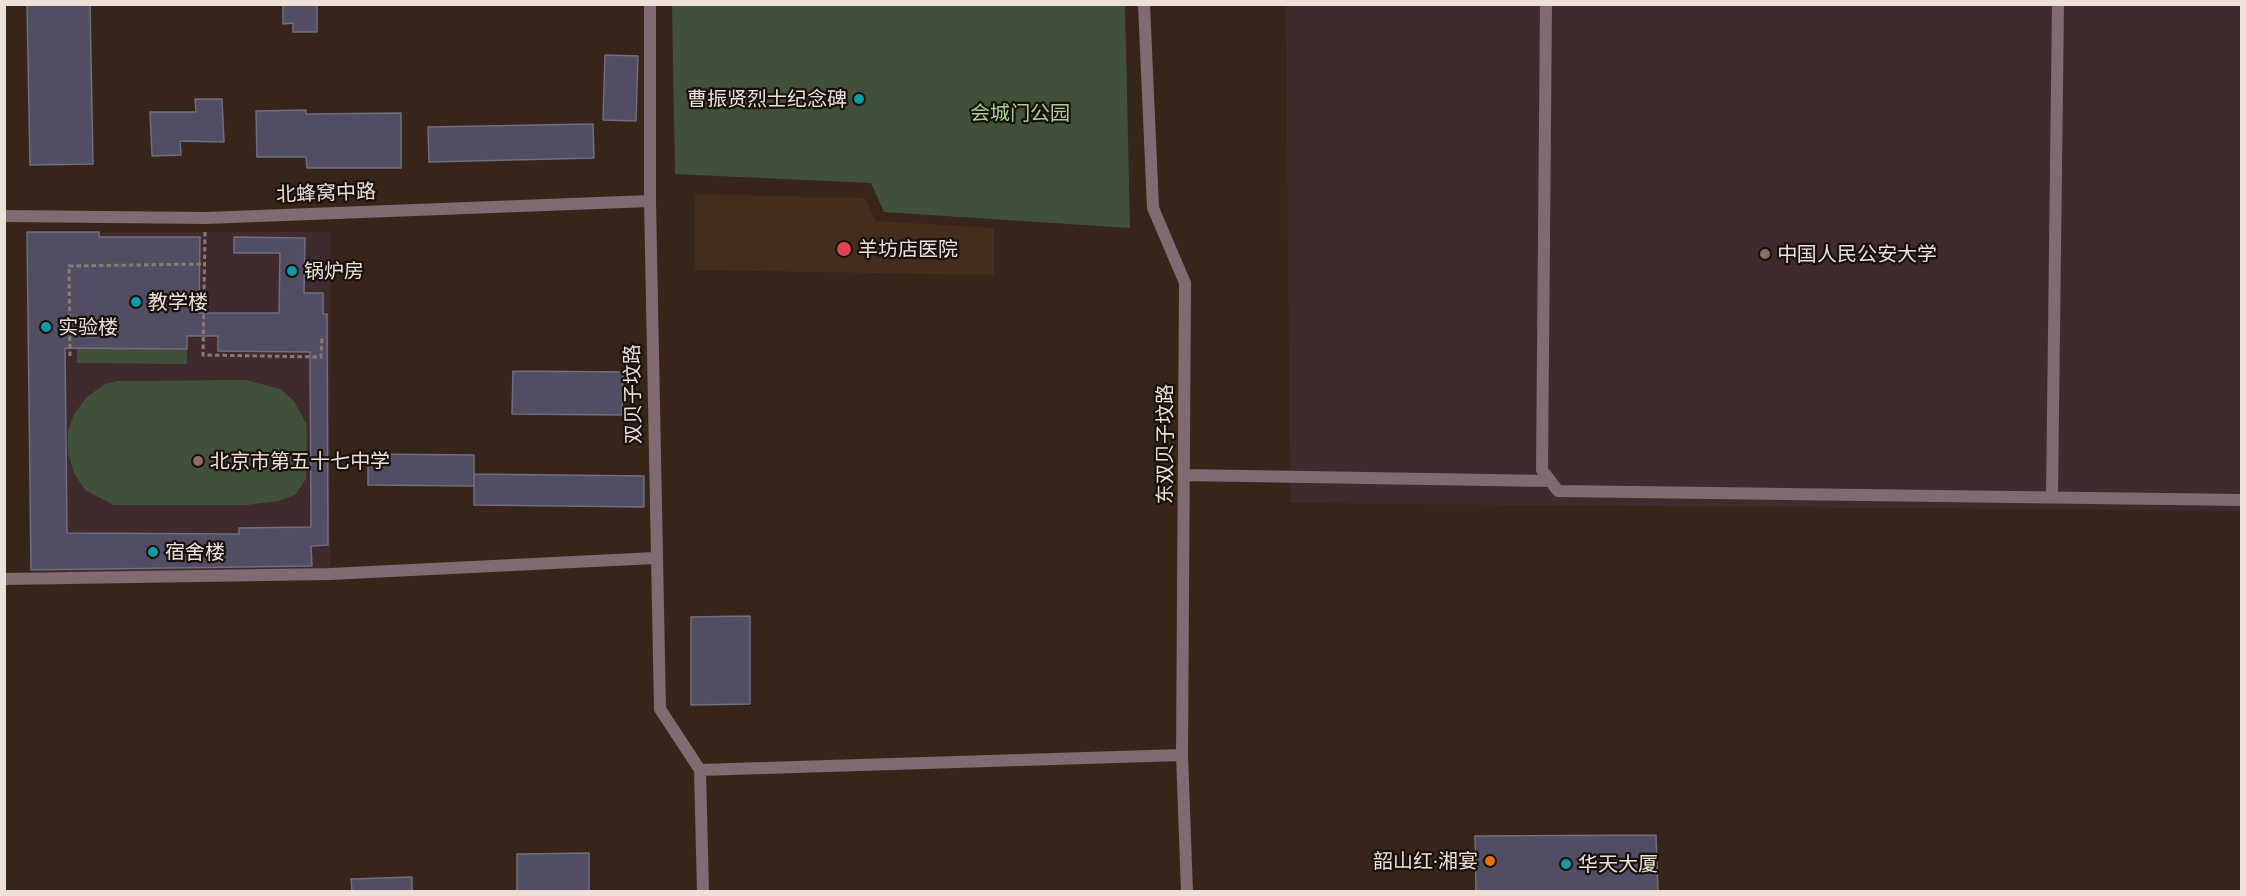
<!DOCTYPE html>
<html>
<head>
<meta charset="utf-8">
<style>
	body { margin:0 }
	#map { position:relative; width:2246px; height:896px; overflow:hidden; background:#372519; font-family:Ubuntu,sans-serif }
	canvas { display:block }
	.frame { position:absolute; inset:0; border:6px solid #ece0d8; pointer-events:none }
</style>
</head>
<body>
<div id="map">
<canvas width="2246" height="896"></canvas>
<div class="frame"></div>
</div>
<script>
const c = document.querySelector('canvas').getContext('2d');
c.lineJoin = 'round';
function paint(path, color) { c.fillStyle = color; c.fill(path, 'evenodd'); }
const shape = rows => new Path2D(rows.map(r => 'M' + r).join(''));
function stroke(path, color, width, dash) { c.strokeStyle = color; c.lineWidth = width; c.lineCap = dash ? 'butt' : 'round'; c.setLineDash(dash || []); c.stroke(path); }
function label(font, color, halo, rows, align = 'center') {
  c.font = font + ' Ubuntu,"Noto Sans SC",sans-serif'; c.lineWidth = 4.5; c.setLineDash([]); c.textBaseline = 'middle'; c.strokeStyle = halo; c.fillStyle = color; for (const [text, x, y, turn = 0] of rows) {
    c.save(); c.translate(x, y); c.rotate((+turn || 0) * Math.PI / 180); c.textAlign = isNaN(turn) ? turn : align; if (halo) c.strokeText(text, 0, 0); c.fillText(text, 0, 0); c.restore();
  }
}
const built = shape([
	[695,194,865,198,876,221,994,228,994,275,695,270]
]);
const education = shape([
	[1286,5,2241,5,2241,511,1290,503],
	[27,232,330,232,330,574,69,576,67,569,66,390,28,390]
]);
const green = shape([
	[672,5,1125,5,1130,228,884,212,871,183,675,174],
	[77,348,187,349,187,364,77,363],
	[246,380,280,389,294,401,307,425,306,479,295,495,279,501,246,505,114,505,85,490,74,473,68,453,68,431,74,414,87,397,105,384,118,381]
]);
const building = shape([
	[27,4,90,4,93,164,30,165,27,4],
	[283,4,317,4,317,32,293,32,293,23,283,24,283,4],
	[605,55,638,56,636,121,603,120,605,55],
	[195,99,222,99,224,142,180,141,181,155,152,156,150,112,196,112,195,99],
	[306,110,306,114,401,113,401,168,307,168,306,157,257,157,256,111,306,110],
	[593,124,594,158,429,162,428,127,593,124],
	[27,232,99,232,99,237,200,237,199,313,279,313,280,253,234,253,234,237,305,238,304,293,323,293,323,314,327,314,328,545,311,546,312,566,31,570,27,232],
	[187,336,218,336,218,351,310,352,311,527,239,528,239,534,67,533,65,348,187,349,187,336],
	[513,371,623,372,622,415,512,414,513,371],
	[368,454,474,455,474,486,368,485,368,454],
	[474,474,644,476,644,507,474,505,474,474],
	[750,616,750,704,691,705,691,617,750,616],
	[1656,835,1658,891,1476,891,1475,836,1656,835],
	[589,853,589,891,517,891,517,854,589,853],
	[412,877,412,891,352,891,351,879,412,877]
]);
const path = shape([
	[205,232,203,355,321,357,322,336],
	[70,356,69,266,205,264]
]);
const street = shape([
	[650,4,650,201,660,709,700,770],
	[1144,4,1153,208,1185,283,1182,755,1187,892],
	[1546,4,1542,470,1558,491,2242,500],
	[4,216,206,218,650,201],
	[1184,475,1550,481],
	[2052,496,2058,4],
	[4,579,330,574,655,558],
	[703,892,700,770,1182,755]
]);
const markers = [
	[859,99,6,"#0f9aa8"],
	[844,249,8,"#e0444e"],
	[1765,254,6,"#8d6e63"],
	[292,271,6,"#0f9aa8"],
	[136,302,6,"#0f9aa8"],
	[46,327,6,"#0f9aa8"],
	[198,461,6,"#8d6e63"],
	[153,552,6,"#0f9aa8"],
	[1490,861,6,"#e8710a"],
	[1566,864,6,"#0f9aa8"]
];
const poiNames = [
	["曹振贤烈士纪念碑",847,99,"right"],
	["羊坊店医院",858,249],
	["中国人民公安大学",1777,254],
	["锅炉房",304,271],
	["教学楼",148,302],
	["实验楼",58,327],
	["北京市第五十七中学",210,461],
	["宿舍楼",165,552],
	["韶山红·湘宴",1478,861,"right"],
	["华天大厦",1578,864]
];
const parkNames = [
	["会城门公园",1020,113]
];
const streetNames = [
	["北蜂窝中路",326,193,-2],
	["双贝子坟路",633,394,-91],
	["东双贝子坟路",1165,444,-90]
];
paint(built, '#442d1c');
paint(education, '#3f2b2e');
paint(green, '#415139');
paint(building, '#514d62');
stroke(building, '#726d83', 1.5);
stroke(path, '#8a7a70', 3, [4.5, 3]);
stroke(street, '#816a71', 12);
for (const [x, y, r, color] of markers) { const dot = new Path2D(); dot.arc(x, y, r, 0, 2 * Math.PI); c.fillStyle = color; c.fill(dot); stroke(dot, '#19100b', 2); }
label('20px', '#ece0d8', '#19100b', poiNames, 'left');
label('20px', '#a6d290', '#19100b', parkNames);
label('20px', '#ece0d8', '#19100b', streetNames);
</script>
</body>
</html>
